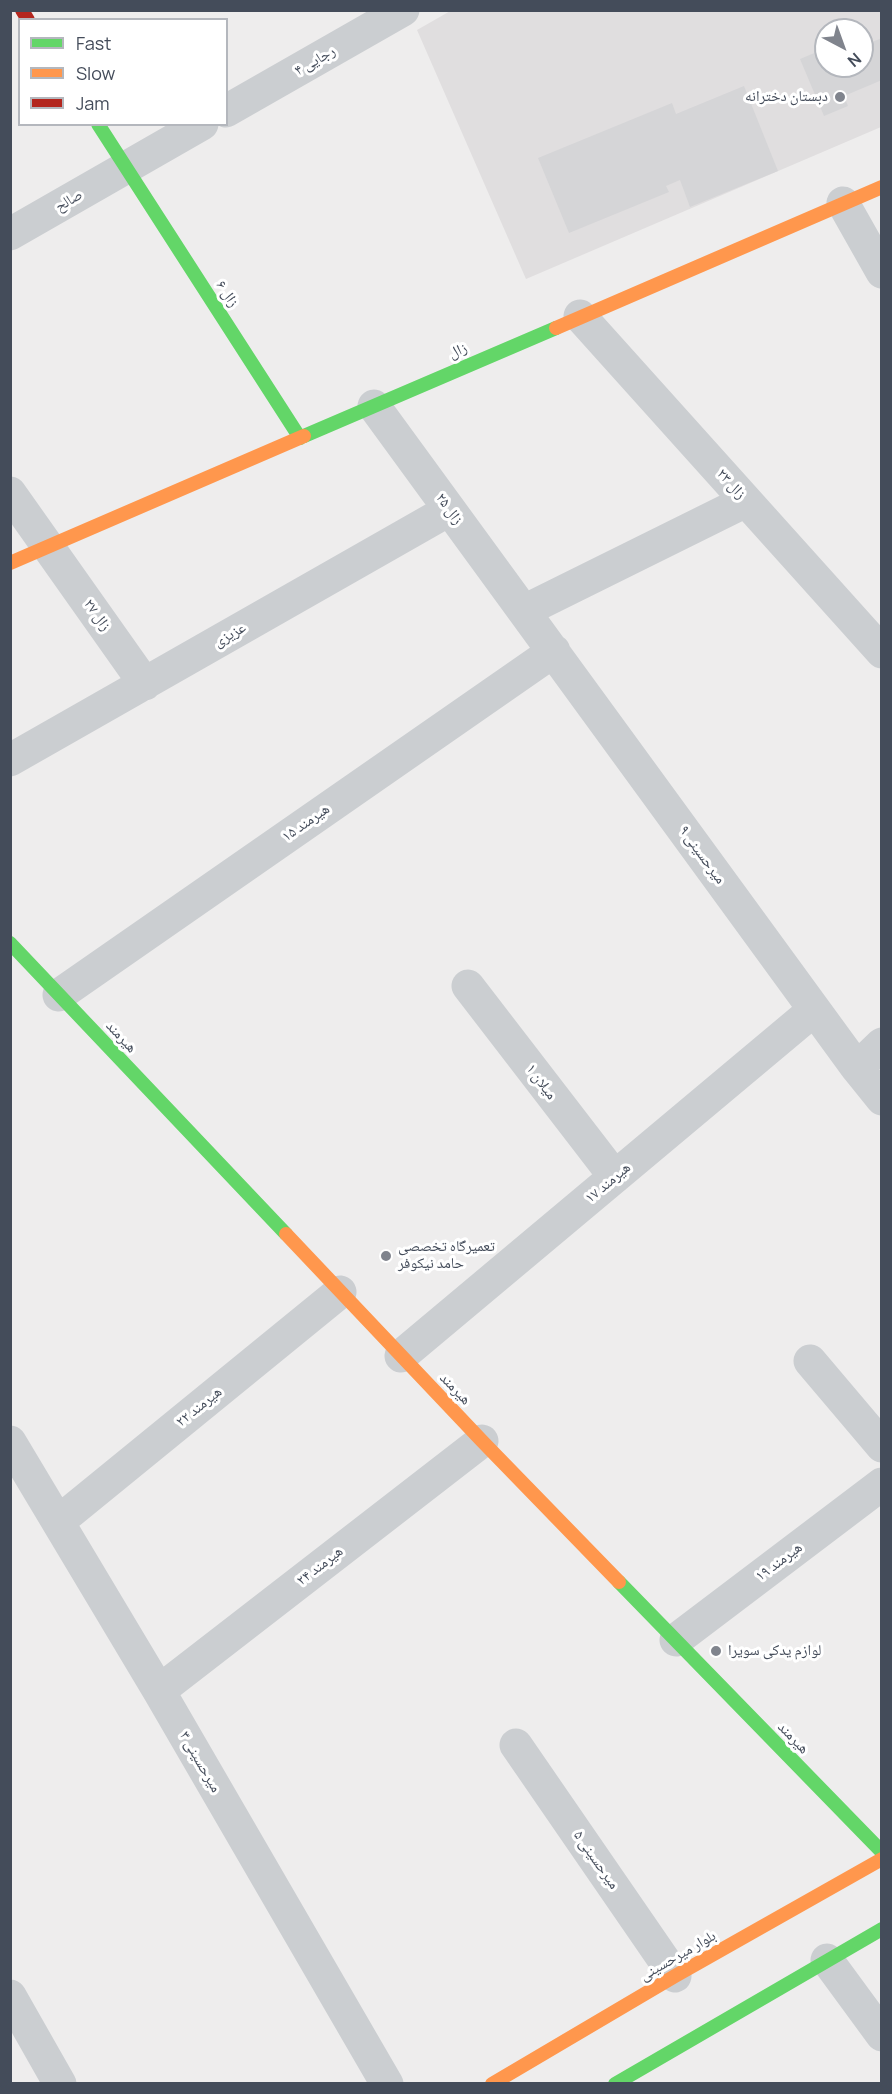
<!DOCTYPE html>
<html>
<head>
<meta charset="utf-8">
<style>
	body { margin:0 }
	#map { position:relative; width:892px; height:2094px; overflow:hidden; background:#eeeded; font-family:Manrope,sans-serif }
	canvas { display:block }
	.frame { position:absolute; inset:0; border:12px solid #444c5a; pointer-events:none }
	.legend { position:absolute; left:18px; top:18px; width:210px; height:108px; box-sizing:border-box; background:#fff; border:2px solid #b4b7bd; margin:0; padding:8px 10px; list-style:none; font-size:18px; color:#444c5a }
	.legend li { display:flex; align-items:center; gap:12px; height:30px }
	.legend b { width:30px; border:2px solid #b4b7bd }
	.north { position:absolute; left:814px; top:18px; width:60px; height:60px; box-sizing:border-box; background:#fff; border:2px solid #b4b7bd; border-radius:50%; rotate:139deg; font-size:16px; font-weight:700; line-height:24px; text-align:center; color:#444c5a }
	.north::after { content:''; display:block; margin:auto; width:21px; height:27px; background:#80848d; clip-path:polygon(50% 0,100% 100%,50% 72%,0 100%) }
</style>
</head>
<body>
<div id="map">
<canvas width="892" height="2094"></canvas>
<div class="frame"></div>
<ul class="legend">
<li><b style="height:8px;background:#63d668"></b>Fast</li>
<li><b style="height:8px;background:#ff974d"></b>Slow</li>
<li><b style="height:8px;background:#b3261e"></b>Jam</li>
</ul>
<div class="north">N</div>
</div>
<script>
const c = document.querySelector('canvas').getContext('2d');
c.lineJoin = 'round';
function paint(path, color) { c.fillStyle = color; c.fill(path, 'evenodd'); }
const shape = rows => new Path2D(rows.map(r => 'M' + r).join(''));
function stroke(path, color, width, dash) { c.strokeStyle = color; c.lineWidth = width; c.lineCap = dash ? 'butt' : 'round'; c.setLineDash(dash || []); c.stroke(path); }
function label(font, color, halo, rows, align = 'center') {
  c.font = font + ' Manrope,"Noto Naskh Arabic",sans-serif'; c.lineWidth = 6; c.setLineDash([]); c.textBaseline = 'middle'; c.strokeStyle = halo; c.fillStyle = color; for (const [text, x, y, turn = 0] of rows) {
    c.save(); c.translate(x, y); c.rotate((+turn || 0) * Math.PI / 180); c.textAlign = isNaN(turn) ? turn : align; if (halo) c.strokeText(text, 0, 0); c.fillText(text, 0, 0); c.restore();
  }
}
const education = shape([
	[452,10,881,11,881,127,526,279,417,30],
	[826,30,862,30,862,66,826,66]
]);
const building = shape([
	[882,38,882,80,844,96,848,106,824,116,800,59,824,49,826,66,862,66,862,46],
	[744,86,778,171,690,207,680,180,666,186,669,192,569,233,538,158,672,103,676,114]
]);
const street = shape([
	[226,111,403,10],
	[843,203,882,272],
	[10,234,202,124],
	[580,316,882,652],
	[374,406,857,1068,882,1099],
	[10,493,145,684],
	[524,611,746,501],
	[10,760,449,510],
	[468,986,615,1177],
	[59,995,554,651],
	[857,1068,882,1044],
	[401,1356,814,1010],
	[810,1361,882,1446],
	[10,1442,159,1691,387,2084],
	[58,1522,340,1292],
	[676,1640,882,1484],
	[159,1691,482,1441],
	[516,1745,675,1976],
	[827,1960,882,2035],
	[10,1996,60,2084]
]);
const fast = shape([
	[98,124,300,438],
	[304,436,556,328],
	[10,943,286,1234],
	[619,1582,882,1852],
	[615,2084,882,1929]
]);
const slow = shape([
	[556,328,882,187],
	[10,563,304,436],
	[286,1234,482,1441,619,1582],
	[492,2084,675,1976,882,1859]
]);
const jam = shape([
	[22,10,28,20]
]);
const markers = [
	[840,97,6,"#80848d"],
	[386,1256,6,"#80848d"],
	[716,1651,6,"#80848d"]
];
const streetNames = [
	["رجایی ۴",315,61,-30],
	["صالح",69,201,-30],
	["زال ۶",227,294,57],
	["زال",458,351,-24],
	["زال ۲۳",731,484,48],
	["زال ۲۵",449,509,54],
	["زال ۲۷",97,615,55],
	["عزیزی",230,635,-30],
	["هیرمند ۱۵",306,823,-35],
	["میرحسینی ۹",702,855,54],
	["هیرمند",121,1037,47],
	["میلان ۱",541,1082,53],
	["هیرمند ۱۷",608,1183,-40],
	["هیرمند",455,1389,46],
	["هیرمند ۲۲",199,1407,-39],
	["هیرمند ۱۹",779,1562,-37],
	["هیرمند ۲۴",320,1566,-38],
	["هیرمند",793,1738,46],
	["میرحسینی ۳",200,1762,60],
	["میرحسینی ۵",596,1860,55],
	["بلوار میرحسینی",678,1956,-30]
];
const poiNames = [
	["دبستان دخترانه",828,97,"right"],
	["تعمیرگاه تخصصی",398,1247],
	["حامد نیکوفر",398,1264],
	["لوازم یدکی سویرا",728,1651]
];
paint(education, '#e0dedf');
paint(building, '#d5d5d7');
stroke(street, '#cbced1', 33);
stroke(fast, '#63d668', 14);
stroke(slow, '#ff974d', 14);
stroke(jam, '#b3261e', 14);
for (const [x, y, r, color] of markers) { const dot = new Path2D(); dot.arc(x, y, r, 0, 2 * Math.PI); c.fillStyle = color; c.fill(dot); stroke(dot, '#fff', 2); }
label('15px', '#444c5a', '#fff', streetNames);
label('15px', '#444c5a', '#fff', poiNames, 'left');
</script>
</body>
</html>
